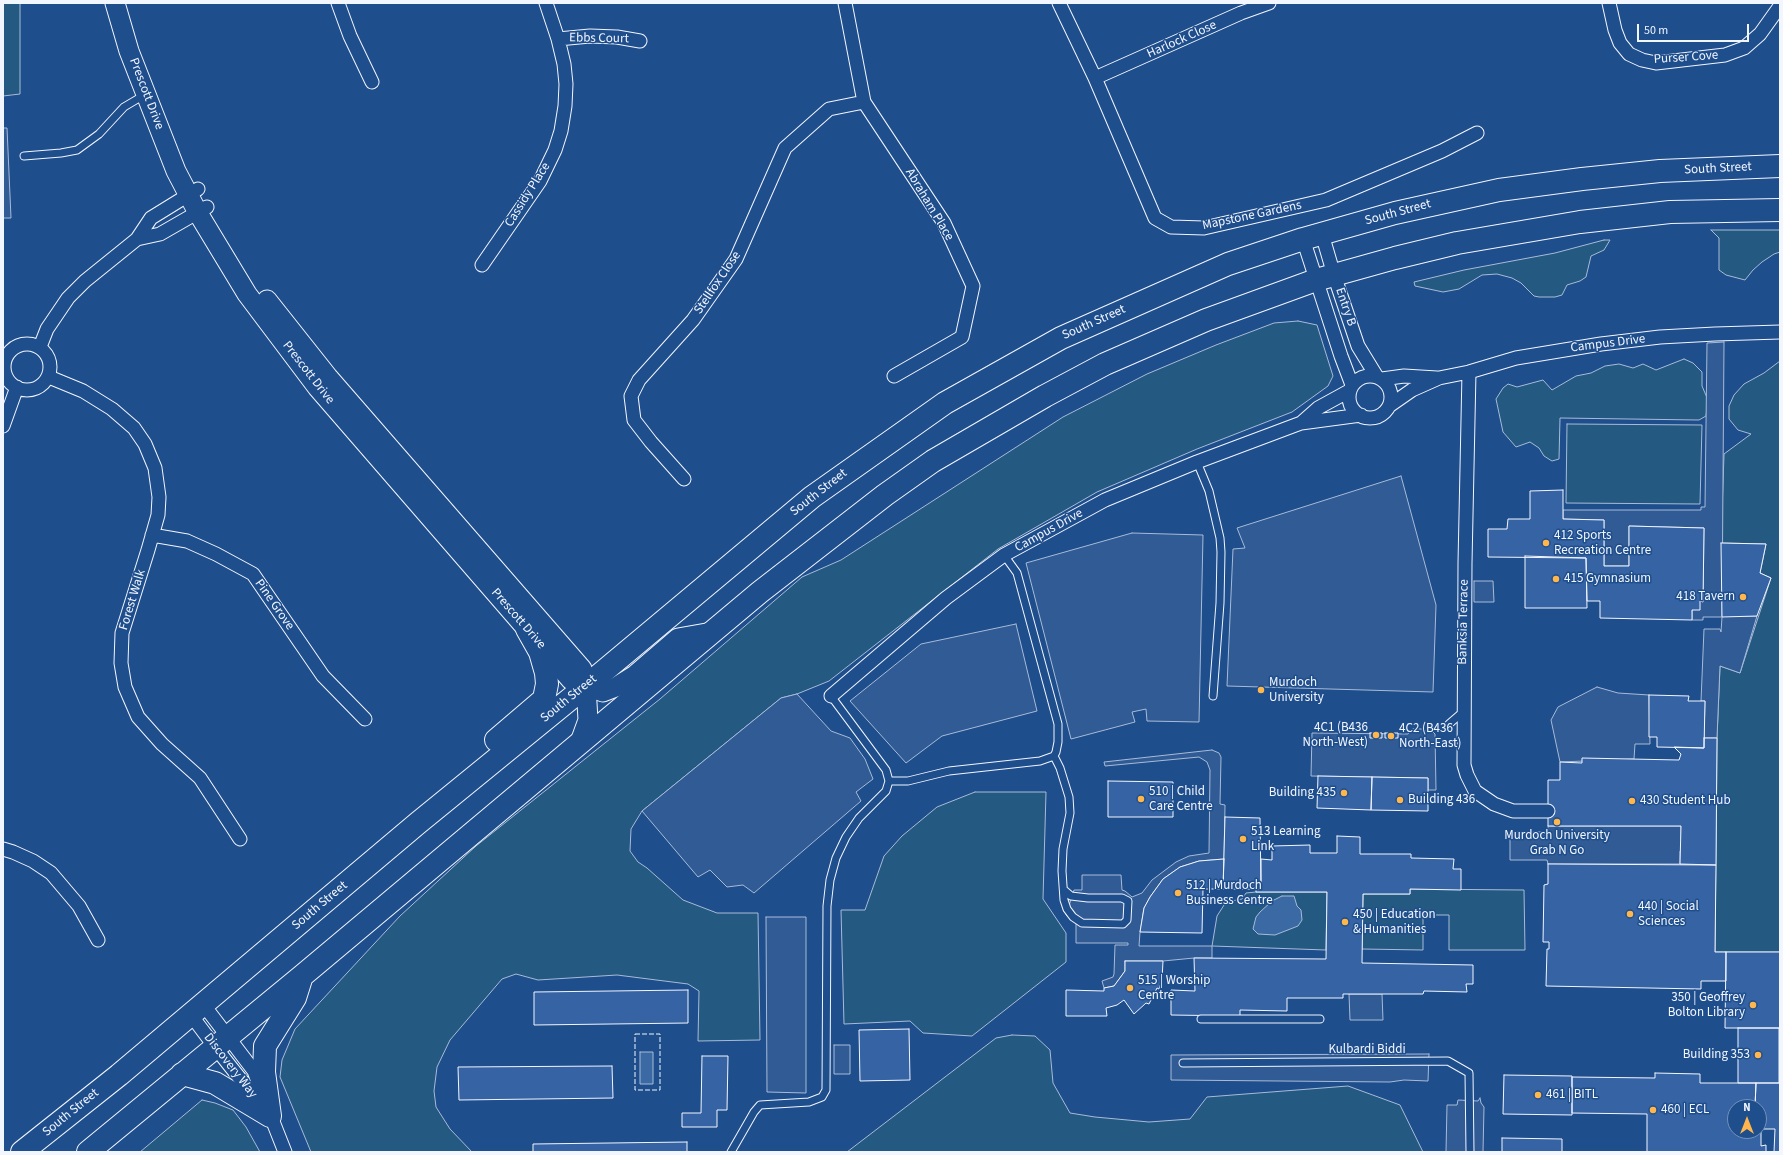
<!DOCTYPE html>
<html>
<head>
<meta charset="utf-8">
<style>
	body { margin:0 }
	#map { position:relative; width:1783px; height:1155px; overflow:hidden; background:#1f4e8c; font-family:"Source Sans 3",sans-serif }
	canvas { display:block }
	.frame { position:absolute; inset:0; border:4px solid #f2f6ff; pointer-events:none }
	.north { position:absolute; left:1727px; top:1099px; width:40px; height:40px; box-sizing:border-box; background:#1f4e8c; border:1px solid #7391ba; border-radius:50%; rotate:0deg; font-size:11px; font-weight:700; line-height:16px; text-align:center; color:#f2f6ff }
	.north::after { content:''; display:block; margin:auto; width:14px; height:18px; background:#ffb74d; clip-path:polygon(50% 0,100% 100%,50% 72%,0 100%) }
	.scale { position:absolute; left:1637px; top:24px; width:112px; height:18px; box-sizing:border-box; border:2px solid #f2f6ff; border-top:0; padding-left:5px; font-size:12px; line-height:14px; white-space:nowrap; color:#f2f6ff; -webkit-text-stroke:3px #1f4e8c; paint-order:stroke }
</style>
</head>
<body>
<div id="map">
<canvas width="1783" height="1155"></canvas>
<div class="frame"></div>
<div class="north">N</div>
<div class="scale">50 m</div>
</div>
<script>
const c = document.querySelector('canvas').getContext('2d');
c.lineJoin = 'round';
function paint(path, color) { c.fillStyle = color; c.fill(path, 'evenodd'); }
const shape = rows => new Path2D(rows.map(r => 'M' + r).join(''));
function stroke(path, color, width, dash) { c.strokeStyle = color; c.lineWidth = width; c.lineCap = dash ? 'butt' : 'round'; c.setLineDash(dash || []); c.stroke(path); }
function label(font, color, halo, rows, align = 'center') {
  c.font = font + ' "Source Sans 3",sans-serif'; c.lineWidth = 3; c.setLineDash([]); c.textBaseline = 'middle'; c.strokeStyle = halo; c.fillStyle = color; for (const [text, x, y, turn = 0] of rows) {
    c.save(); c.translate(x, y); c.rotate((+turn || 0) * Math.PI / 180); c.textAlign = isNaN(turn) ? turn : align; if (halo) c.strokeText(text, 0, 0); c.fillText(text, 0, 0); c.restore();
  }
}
const green = shape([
	[3,3,20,3,20,94,3,96,3,3],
	[1711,230,1780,230,1780,252,1774,254,1762,262,1753,270,1745,280,1726,275,1719,270,1719,238,1711,230],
	[1604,240,1610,240,1604,250,1591,256,1586,277,1580,281,1567,285,1562,295,1555,297,1539,297,1534,296,1521,283,1512,278,1497,274,1482,275,1459,289,1443,292,1415,286,1414,282,1464,270,1555,253,1604,240],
	[1298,321,1317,325,1333,376,1328,386,1292,412,1197,449,1097,492,998,549,829,681,797,694,781,698,642,811,631,829,630,851,638,862,647,868,683,900,717,913,758,913,760,1040,698,1041,699,991,688,984,617,975,538,980,516,974,502,979,450,1040,437,1067,434,1091,436,1107,450,1129,472,1152,311,1152,280,1077,282,1060,295,1029,400,916,476,846,660,699,802,577,841,560,1063,417,1147,374,1216,345,1274,323,1298,321],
	[1684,359,1693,363,1702,372,1702,386,1708,400,1706,416,1699,420,1560,418,1559,459,1552,461,1544,456,1539,448,1530,442,1516,447,1503,432,1496,399,1503,388,1508,384,1517,387,1543,380,1552,390,1576,376,1591,373,1605,366,1619,364,1633,368,1643,364,1656,370,1684,359],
	[1780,361,1780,952,1715,952,1717,738,1720,666,1740,673,1771,578,1760,573,1766,544,1721,543,1724,454,1751,434,1738,430,1729,419,1729,406,1734,395,1744,384,1764,373,1780,361],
	[1567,424,1702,425,1700,504,1566,503,1567,424],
	[975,792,1046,792,1043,899,1066,933,1066,962,972,1036,923,1033,910,1021,844,1024,841,910,865,910,884,856,902,836,937,807,975,792],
	[1410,889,1524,890,1525,950,1449,950,1449,915,1423,915,1423,950,1362,949,1363,894,1410,894,1410,889],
	[1256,892,1327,892,1326,950,1212,946,1217,916,1226,902,1242,899,1246,893,1256,892],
	[1012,1035,1035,1036,1050,1050,1053,1083,1070,1113,1095,1117,1149,1122,1190,1119,1207,1097,1348,1086,1400,1105,1423,1152,847,1152,996,1038,1012,1035],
	[202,1100,215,1103,233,1110,246,1127,260,1152,140,1152,202,1100]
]);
const parking = shape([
	[3,128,7,128,11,218,3,218,3,128],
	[1724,342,1722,616,1757,616,1740,673,1720,666,1717,738,1704,738,1705,701,1701,701,1704,629,1720,629,1721,632,1722,617,1703,617,1703,620,1692,620,1692,610,1700,601,1703,601,1704,528,1629,526,1629,566,1604,566,1604,520,1563,519,1563,510,1701,510,1701,507,1705,507,1707,343,1724,342],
	[1401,476,1436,605,1433,692,1227,686,1233,549,1245,548,1237,528,1401,476],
	[1132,533,1203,535,1199,722,1147,721,1146,709,1132,712,1135,722,1071,739,1026,563,1132,533],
	[1474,581,1493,581,1494,602,1474,602,1474,581],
	[1016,624,1037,711,942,736,906,763,850,701,921,644,1016,624],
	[1597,687,1618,693,1649,695,1650,744,1635,744,1634,759,1560,762,1551,720,1558,707,1597,687],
	[797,694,831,731,850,738,865,759,873,779,856,792,861,801,754,893,743,885,727,887,710,870,698,877,642,811,781,698,797,694],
	[1413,729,1424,729,1425,731,1432,731,1435,734,1436,790,1428,790,1428,778,1311,776,1312,733,1408,734,1413,729],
	[1212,750,1219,753,1221,757,1220,804,1225,805,1224,859,1199,861,1180,867,1163,879,1150,897,1144,908,1140,932,1139,946,1212,946,1212,958,1194,958,1163,961,1125,961,1125,971,1114,986,1104,988,1102,981,1113,977,1114,974,1115,945,1128,945,1128,943,1076,943,1076,922,1066,915,1074,890,1082,890,1082,875,1121,875,1122,890,1125,891,1132,897,1142,893,1152,880,1176,862,1189,856,1209,853,1210,770,1207,762,1199,757,1105,766,1104,762,1212,750],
	[1548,826,1681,826,1681,839,1716,839,1680,851,1680,864,1548,864,1547,860,1510,860,1510,832,1548,832,1548,826],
	[766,917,806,917,806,1093,767,1092,766,917],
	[1349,994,1382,994,1383,1020,1350,1020,1349,994],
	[834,1045,850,1045,850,1074,834,1074,834,1045],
	[1429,1054,1428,1081,1404,1080,1390,1082,1171,1080,1171,1055,1429,1054],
	[1480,1098,1481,1103,1484,1107,1483,1152,1446,1152,1447,1105,1457,1105,1458,1100,1478,1101,1480,1098]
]);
const water = shape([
	[1282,896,1294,896,1297,906,1301,910,1302,920,1298,926,1275,935,1258,934,1253,929,1256,917,1260,912,1272,901,1282,896],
	[640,1052,653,1052,653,1084,640,1084,640,1052]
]);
const building = shape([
	[1563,490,1563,519,1604,520,1604,566,1629,566,1629,526,1704,528,1703,602,1700,601,1700,610,1692,610,1692,620,1600,618,1600,601,1587,601,1586,558,1488,557,1488,529,1507,529,1508,519,1530,519,1530,491,1563,490],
	[1721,543,1766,544,1760,573,1771,578,1757,616,1722,617,1721,543],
	[1525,556,1586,558,1587,608,1525,608,1525,556],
	[1649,695,1689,696,1688,701,1705,701,1704,748,1657,747,1657,737,1649,737,1649,695],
	[1370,733,1382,733,1382,738,1370,738,1370,733],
	[1385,733,1398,733,1398,738,1385,738,1385,733],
	[1704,738,1717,738,1716,865,1680,864,1681,826,1548,826,1548,780,1560,780,1560,762,1582,763,1582,758,1679,760,1681,754,1674,747,1704,748,1704,738],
	[1318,776,1372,777,1371,810,1317,808,1318,776],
	[1372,777,1428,778,1428,811,1371,810,1372,777],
	[1108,781,1173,782,1173,817,1108,817,1108,781],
	[1225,817,1260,818,1261,889,1223,889,1225,817],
	[1337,836,1360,837,1360,854,1411,854,1411,858,1454,859,1453,869,1461,869,1461,890,1410,889,1410,894,1363,894,1362,963,1473,965,1473,984,1466,984,1467,992,1424,991,1423,994,1343,994,1343,998,1287,998,1287,1011,1240,1010,1240,1016,1171,1015,1171,990,1195,991,1194,958,1326,959,1327,892,1256,892,1256,889,1261,889,1261,859,1272,860,1272,846,1310,845,1310,853,1337,853,1337,836],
	[1224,859,1223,889,1203,889,1202,933,1140,932,1144,908,1150,897,1163,879,1180,867,1199,861,1224,859],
	[1548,864,1716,865,1715,952,1726,952,1726,981,1701,981,1701,989,1546,986,1547,949,1549,949,1549,942,1543,942,1544,885,1548,884,1548,864],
	[1726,952,1780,952,1780,1028,1725,1028,1726,952],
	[1125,961,1163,961,1162,980,1159,989,1157,988,1149,1004,1146,1003,1134,1014,1124,1000,1117,1005,1106,1008,1107,1016,1066,1016,1066,990,1104,991,1104,988,1114,986,1125,971,1125,961],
	[688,990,688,1023,534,1025,534,992,688,990],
	[1738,1028,1779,1028,1779,1083,1738,1083,1738,1028],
	[909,1029,910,1080,860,1081,859,1030,909,1029],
	[702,1056,728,1056,727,1110,717,1110,717,1127,682,1127,682,1113,701,1113,702,1056],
	[612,1066,613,1098,459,1100,458,1067,612,1066],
	[1655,1073,1700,1074,1700,1083,1756,1083,1755,1107,1735,1107,1735,1131,1759,1131,1759,1129,1761,1129,1761,1146,1766,1145,1766,1152,1647,1152,1647,1114,1572,1113,1572,1077,1655,1078,1655,1073],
	[1504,1075,1572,1076,1572,1115,1503,1114,1504,1075],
	[1756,1083,1780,1083,1780,1152,1774,1152,1775,1129,1759,1129,1759,1107,1755,1107,1756,1083],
	[1502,1138,1562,1139,1562,1152,1502,1152,1502,1138],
	[687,1142,687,1152,533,1152,533,1144,687,1142]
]);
const lane = shape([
	[24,156,61,153,77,150,99,134,124,107,146,94],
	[1197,462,1209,491,1220,538,1221,552,1220,603,1213,696],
	[1449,724,1463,712],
	[1054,756,1060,768,1069,797,1070,813,1063,849,1062,871,1064,900,1067,909,1073,917,1082,923,1123,924,1127,920,1128,901,1122,898,1088,898,1071,896,1064,890],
	[889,781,908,781,949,771,1040,761,1054,756,1056,752,1058,742,1058,724,1017,573,1004,555],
	[1201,1019,1320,1019],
	[1183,1063,1448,1061,1469,1073,1470,1152],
	[731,1152,754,1112,760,1105,809,1102,822,1097,826,1090,827,906,830,880,836,858,846,837,859,818,886,791,889,781,886,770,831,696]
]);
const street = shape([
	[338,3,350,36,372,82],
	[845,3,864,102,944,223,973,286,962,337,894,376],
	[1059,3,1095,78,1155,218,1171,227,1204,228,1326,200,1442,151,1477,133],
	[1609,3,1615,30,1620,43,1629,54,1642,60,1656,63,1725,55,1744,48,1760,34,1780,6],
	[558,39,590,36,617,37,640,41],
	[1095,78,1241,13,1269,3],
	[1322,234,1334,275,1358,346,1377,377],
	[137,239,160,234,207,207],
	[1303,239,1341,356,1352,385],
	[482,265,540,181,555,150,561,131,565,106,566,84,564,64,558,39,546,3],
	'4 367a23 23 0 1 1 46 0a23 23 0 1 1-46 0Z',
	[40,347,47,329,68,298,85,281,137,239,151,218,198,189],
	[1469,372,1465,563,1464,765,1467,775,1475,791,1494,804,1513,811,1548,811],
	'1349 397a21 21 0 1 1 42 0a21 21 0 1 1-42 0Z',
	[49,377,83,391,112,409,134,428,145,444,155,468,159,497,158,515,148,550,122,633,121,663,125,687,138,717,162,744,200,778,240,839],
	[1382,379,1404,376,1437,378],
	[1389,406,1412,390,1439,378,1469,372,1516,358,1601,344,1660,337,1715,334,1780,332],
	[1301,423,1318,408,1349,391],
	[3,426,17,387],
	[684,479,651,442,634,420,631,396,639,380,693,320,736,259,785,148,829,109,864,102],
	[152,535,187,541,216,554,253,574,323,676,365,719],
	[831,696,946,598,1004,555,1105,500,1197,462,1301,423,1361,415],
	[3,849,13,852,33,861,51,873,79,906,98,940],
	[203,1004,254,1071,260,1087],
	[191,1015,215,1047,261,1105],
	[268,1109,285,1152]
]);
const secondary = shape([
	[115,3,129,51,176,171,198,213,247,294,317,387,571,680,603,692,616,687,635,675,678,638,712,632],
	[267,300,328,377,582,669,586,686,588,720,580,742]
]);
const highway = shape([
	[496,740,544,699,547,684,546,673,540,652,527,629],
	[182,1074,215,1083,270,1116],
	[270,1116,264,1072,265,1046,295,998,301,979],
	[22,1152,119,1075,418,823,586,686,812,497,945,403,1061,338,1228,264,1303,239,1395,213,1499,190,1582,179,1660,171,1780,166],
	[88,1152,302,976,760,592,885,495,933,461,1045,396,1105,364,1206,320,1316,280,1395,258,1457,243,1580,222,1670,212,1780,210]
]);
const fence = shape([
	[635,1034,660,1034,660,1090,635,1090,635,1034]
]);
const markers = [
	[1546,543,4,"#ffb74d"],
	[1556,579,4,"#ffb74d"],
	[1743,597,4,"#ffb74d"],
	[1261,690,4,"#ffb74d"],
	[1376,735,4,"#ffb74d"],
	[1391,736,4,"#ffb74d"],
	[1344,793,4,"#ffb74d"],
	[1141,799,4,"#ffb74d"],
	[1400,800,4,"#ffb74d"],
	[1632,801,4,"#ffb74d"],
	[1557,822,4,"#ffb74d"],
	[1243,839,4,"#ffb74d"],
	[1178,893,4,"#ffb74d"],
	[1630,914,4,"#ffb74d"],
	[1345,922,4,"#ffb74d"],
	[1130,988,4,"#ffb74d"],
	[1753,1005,4,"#ffb74d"],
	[1758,1055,4,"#ffb74d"],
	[1538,1095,4,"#ffb74d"],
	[1653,1110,4,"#ffb74d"]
];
const streetNames = [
	["Ebbs Court",599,39,1],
	["Harlock Close",1182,40,-24],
	["Purser Cove",1686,58,-4],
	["Prescott Drive",146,94,69],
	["South Street",1718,169,-3],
	["Cassidy Place",528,195,-58],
	["Abraham Place",929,205,59],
	["South Street",1398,213,-15],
	["Mapstone Gardens",1252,216,-12],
	["Stellfox Close",718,283,-56],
	["Entry B",1345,307,71],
	["South Street",1094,323,-24],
	["Campus Drive",1608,344,-7],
	["Prescott Drive",308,373,52],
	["South Street",819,493,-38],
	["Campus Drive",1049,531,-29],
	["Forest Walk",133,600,-73],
	["Pine Grove",274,605,55],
	["Prescott Drive",518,619,49],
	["Banksia Terrace",1464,622,-89],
	["South Street",569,699,-39],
	["South Street",320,906,-40],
	["Kulbardi Biddi",1367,1050],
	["Discovery Way",230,1066,52],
	["South Street",71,1113,-39]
];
const poiNames = [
	["412 Sports",1554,536],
	["Recreation Centre",1554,551],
	["415 Gymnasium",1564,579],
	["418 Tavern",1735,597,"right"],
	["Murdoch",1269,683],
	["University",1269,698],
	["4C1 (B436",1368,728,"right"],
	["North-West)",1368,743,"right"],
	["4C2 (B436",1399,729],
	["North-East)",1399,744],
	["510 | Child",1149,792],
	["Care Centre",1149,807],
	["Building 435",1336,793,"right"],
	["Building 436",1408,800],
	["430 Student Hub",1640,801],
	["513 Learning",1251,832],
	["Link",1251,847],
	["Murdoch University",1557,836,"center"],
	["Grab N Go",1557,851,"center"],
	["512 | Murdoch",1186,886],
	["Business Centre",1186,901],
	["440 | Social",1638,907],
	["Sciences",1638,922],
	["450 | Education",1353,915],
	["& Humanities",1353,930],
	["515 | Worship",1138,981],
	["Centre",1138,996],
	["350 | Geoffrey",1745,998,"right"],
	["Bolton Library",1745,1013,"right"],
	["Building 353",1750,1055,"right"],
	["461 | BITL",1546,1095],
	["460 | ECL",1661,1110]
];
paint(green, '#245a82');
stroke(green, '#a8bbd7', 1);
paint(parking, '#305b95');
stroke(parking, '#a8bbd7', 1);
paint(water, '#3b69a3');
stroke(water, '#a8bbd7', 1);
paint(building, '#3563a3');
stroke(building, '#f2f6ff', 1);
stroke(lane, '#f2f6ff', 9);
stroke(street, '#f2f6ff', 15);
stroke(secondary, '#f2f6ff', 21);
stroke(highway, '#f2f6ff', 24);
stroke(lane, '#1f4e8c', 7);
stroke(street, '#1f4e8c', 13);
stroke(secondary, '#1f4e8c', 19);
stroke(highway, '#1f4e8c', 22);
stroke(fence, '#f2f6ff', 1, [5, 2]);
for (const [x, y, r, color] of markers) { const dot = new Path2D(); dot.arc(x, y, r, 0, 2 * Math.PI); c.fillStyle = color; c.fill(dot); stroke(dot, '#1f4e8c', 1.5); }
label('13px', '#f2f6ff', '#1f4e8c', streetNames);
label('13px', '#f2f6ff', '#1f4e8c', poiNames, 'left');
</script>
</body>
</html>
